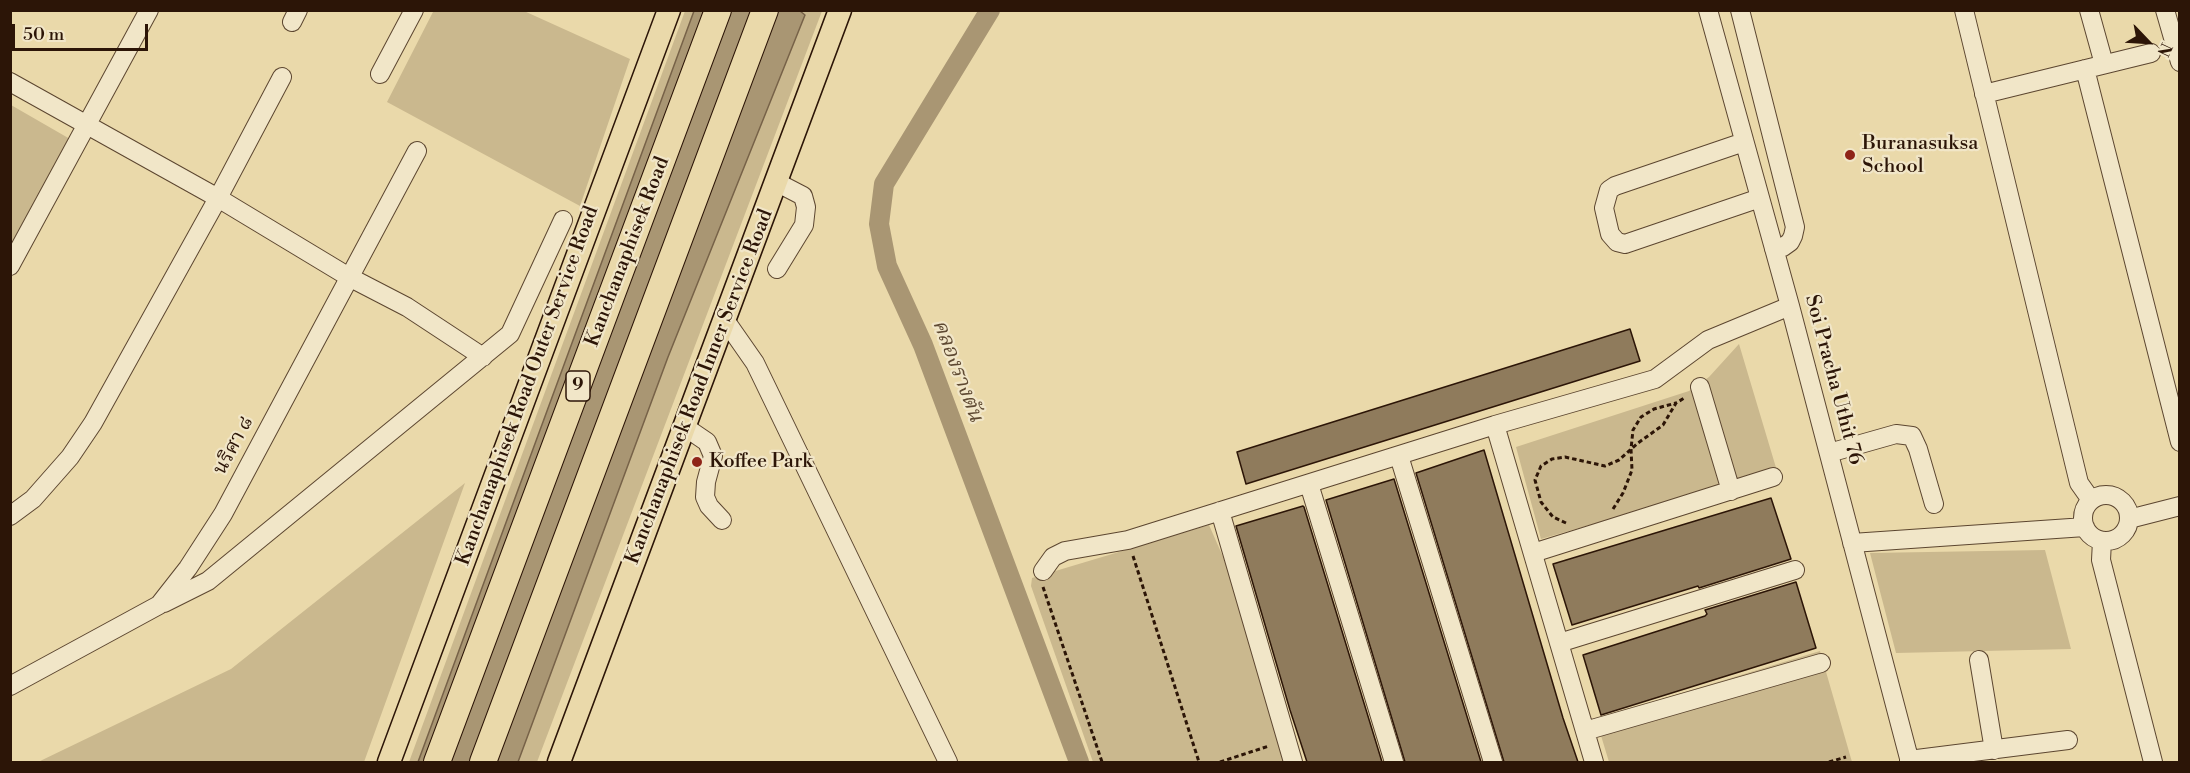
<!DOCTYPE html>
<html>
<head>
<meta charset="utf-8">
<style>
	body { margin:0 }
	#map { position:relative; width:2190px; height:773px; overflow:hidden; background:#ead9aa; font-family:"Libre Bodoni",serif }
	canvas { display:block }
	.frame { position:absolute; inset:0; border:12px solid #2c1507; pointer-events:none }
	.north { position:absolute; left:2118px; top:12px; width:60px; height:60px; -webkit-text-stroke:4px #f1e6c8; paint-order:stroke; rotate:115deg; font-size:16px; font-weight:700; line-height:24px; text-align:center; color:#2c1507 }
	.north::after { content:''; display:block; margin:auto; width:21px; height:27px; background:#2c1507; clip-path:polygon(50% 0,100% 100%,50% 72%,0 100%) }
	.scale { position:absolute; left:12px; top:24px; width:136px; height:27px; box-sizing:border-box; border:3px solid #2c1507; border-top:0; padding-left:8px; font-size:18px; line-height:21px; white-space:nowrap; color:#2c1507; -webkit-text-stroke:4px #f1e6c8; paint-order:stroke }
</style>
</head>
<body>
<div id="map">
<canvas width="2190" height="773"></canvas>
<div class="frame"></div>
<div class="north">N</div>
<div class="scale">50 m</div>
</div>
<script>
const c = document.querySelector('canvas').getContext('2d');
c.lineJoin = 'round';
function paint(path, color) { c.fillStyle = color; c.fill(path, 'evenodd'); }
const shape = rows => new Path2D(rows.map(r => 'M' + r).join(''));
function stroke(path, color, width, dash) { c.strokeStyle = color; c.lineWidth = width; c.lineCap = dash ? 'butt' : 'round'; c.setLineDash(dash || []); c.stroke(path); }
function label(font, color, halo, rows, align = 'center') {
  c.font = font + ' "Libre Bodoni","Noto Serif Thai",serif'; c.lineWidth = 4.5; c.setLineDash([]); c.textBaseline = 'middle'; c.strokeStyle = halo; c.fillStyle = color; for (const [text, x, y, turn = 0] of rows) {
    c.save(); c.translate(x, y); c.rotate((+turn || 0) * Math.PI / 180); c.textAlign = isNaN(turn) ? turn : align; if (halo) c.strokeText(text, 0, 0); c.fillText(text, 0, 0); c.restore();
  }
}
const green = shape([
	[434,10,524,11,630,59,580,206,387,102],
	[685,11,822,11,537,762,409,762],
	[11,105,70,139,11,264],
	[1739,344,1777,471,1541,539,1516,447,1689,391,1709,377],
	[465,483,364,762,38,762,231,669],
	[1209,525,1224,559,1290,762,1093,762,1031,586,1032,578],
	[2045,550,2071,649,1896,653,1870,553],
	[1820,651,1852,762,1609,762,1596,719]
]);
const water = shape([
	[694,11,800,11,805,15,668,357,518,762,418,762,694,11]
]);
const canal = shape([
	[990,10,884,184,879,224,887,266,923,345,1079,762]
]);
const building = shape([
	[1630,329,1640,361,1246,484,1237,452,1630,329],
	[1484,450,1563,718,1578,762,1504,762,1416,473,1484,450],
	[1394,479,1481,762,1405,762,1326,500,1394,479],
	[1771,498,1791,559,1699,588,1698,586,1572,625,1553,564,1771,498],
	[1303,506,1304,507,1382,762,1307,762,1290,710,1236,526,1303,506],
	[1796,582,1816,648,1601,715,1583,655,1705,616,1707,614,1705,610,1796,582]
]);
const path = shape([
	[1613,509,1623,493,1632,470,1631,449,1633,430,1641,417,1654,409,1676,403],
	[1566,523,1553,517,1541,502,1535,480,1541,466,1552,459,1565,457,1605,466,1619,460,1638,443,1663,425,1676,403,1686,397],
	[1133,556,1199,762],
	[1043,587,1102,762],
	[1220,762,1269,746],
	[1829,762,1846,757]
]);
const minor = shape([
	[1708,10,1790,306,1910,762],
	[1740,10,1795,227,1793,236,1790,242,1783,247,1774,249],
	[1964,10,2079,483,2091,500],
	[2089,10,2104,64],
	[2165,10,2180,62],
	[292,22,298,10],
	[2085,69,2180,442],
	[380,74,414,10],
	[10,82,218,198,349,277,407,307,483,357],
	[1984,94,2151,53],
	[1744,142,1615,186,1609,190,1604,208,1610,234,1617,242,1625,244,1760,198],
	[776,182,803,196,806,207,804,225,777,269],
	[10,266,149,10],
	[725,320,755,363,948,762],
	[1700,387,1731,491],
	[1495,425,1594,762],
	[685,427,707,442,713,456,706,482,705,497,709,506,722,520],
	[1829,453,1896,434,1912,436,1918,449,1934,504],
	[1399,456,1493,762],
	[1309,484,1394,762],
	'2083 518a23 23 0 1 1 46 0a23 23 0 1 1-46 0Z',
	[1220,511,1293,762],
	[10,516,33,499,70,457,93,423,218,198,282,77],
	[2129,519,2180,506],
	[2102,541,2101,560,2153,762],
	[1852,543,2085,527],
	[1533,553,1773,477],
	[1043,571,1053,557,1065,551,1128,540,1495,425,1655,379,1708,340,1790,306],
	[164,603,208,581,510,334,563,220],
	[1559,643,1795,570],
	[1979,660,1994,750],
	[10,686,159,605,188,568,223,514,417,151],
	[1585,731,1821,663],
	[1909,760,2068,740]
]);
const major = shape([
	[389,762,669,10],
	[559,762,840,10]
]);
const highway = shape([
	[437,762,718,10],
	[483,762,765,10]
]);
const markers = [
	[1850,155,6,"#8f2418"],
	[697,462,6,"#8f2418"]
];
const shields = [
	[578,386,24]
];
const shieldNames = [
	["9",578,386]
];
const poiNames = [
	["Buranasuksa",1862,144],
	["School",1862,167],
	["Koffee Park",709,462]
];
const streetNames = [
	["Kanchanaphisek Road",628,252,-69],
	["Soi Pracha Uthit 76",1833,380,75],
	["Kanchanaphisek Road Outer Service Road",528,386,-70],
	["Kanchanaphisek Road Inner Service Road",700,387,-69],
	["นริศา ๘",234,446,-62]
];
const waterNames = [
	["คลองรางตัน",957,371,69]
];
paint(green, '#cab88e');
paint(water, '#a99673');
stroke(water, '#776248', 1.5);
stroke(canal, '#a99673', 20);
paint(building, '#8f7b5c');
stroke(building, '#2c1507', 1.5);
stroke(minor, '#5c4630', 20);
stroke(major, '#2c1507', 25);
stroke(highway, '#2c1507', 28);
stroke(path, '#2c1507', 3, [4.5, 3]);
stroke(minor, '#f1e6c8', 18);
stroke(major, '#ead9aa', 22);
stroke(highway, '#ead9aa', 26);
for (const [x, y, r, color] of markers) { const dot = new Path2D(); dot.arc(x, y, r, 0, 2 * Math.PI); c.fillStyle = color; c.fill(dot); stroke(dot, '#f1e6c8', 2); }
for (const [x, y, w] of shields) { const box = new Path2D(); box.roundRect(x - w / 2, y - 15, w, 30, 4.5); c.fillStyle = '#f1e6c8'; c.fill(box); stroke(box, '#2c1507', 1.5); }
label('bold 18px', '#2c1507', null, shieldNames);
label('20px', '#2c1507', '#f1e6c8', poiNames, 'left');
label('20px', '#2c1507', '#f1e6c8', streetNames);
label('italic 21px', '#5e4932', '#f1e6c8', waterNames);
</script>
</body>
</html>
